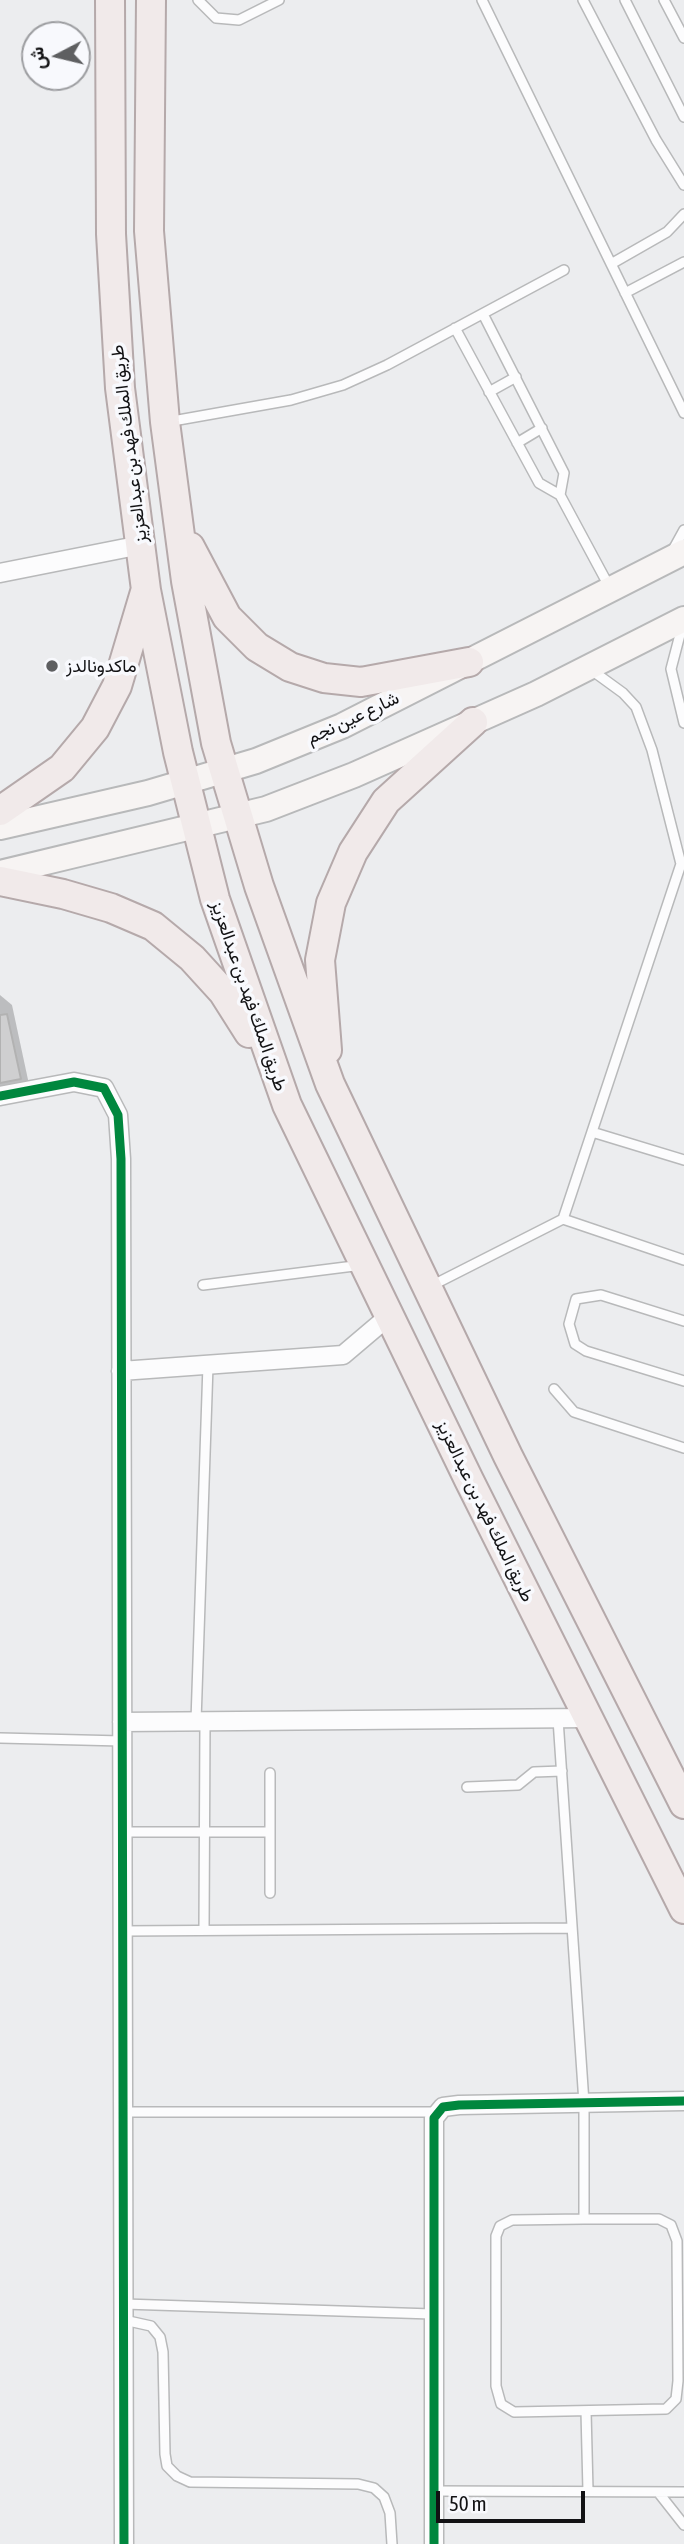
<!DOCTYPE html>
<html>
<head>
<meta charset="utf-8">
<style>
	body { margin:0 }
	#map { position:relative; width:684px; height:2544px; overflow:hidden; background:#ecedef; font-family:"Asap Condensed",Vazirmatn,sans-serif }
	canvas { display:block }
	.north { position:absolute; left:21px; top:21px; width:70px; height:70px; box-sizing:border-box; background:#f8f9fd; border:2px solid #9c9da0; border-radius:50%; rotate:263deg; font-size:19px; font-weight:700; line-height:28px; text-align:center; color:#121214 }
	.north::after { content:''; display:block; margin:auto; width:24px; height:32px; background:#5e5f61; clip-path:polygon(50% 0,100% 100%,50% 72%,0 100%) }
	.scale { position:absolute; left:436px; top:2491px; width:149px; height:32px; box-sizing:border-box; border:4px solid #121214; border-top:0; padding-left:9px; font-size:21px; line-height:24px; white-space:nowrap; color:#121214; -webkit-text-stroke:5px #f8f9fd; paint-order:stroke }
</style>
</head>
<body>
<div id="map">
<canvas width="684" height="2544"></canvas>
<div class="north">ش</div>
<div class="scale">50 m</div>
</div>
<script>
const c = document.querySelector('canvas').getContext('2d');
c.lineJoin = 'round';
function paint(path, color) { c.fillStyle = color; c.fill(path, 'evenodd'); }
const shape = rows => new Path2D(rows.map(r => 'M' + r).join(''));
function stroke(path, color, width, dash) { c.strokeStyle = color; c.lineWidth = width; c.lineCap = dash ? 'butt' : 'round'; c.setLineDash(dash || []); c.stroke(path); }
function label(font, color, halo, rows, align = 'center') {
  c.font = font + ' "Asap Condensed",Vazirmatn,sans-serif'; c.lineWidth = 7; c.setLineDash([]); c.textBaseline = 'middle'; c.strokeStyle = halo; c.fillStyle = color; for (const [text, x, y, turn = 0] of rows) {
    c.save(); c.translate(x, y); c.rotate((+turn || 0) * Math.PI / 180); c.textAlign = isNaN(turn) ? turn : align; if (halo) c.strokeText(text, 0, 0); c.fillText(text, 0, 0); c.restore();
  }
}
const shadow = shape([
	[0,995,12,1005,30,1089,0,1095]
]);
const building = shape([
	[7,1014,21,1079,0,1083,0,1015,7,1014]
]);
const lane = shape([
	[198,0,216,18,239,20,279,0],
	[482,0,684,413],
	[583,0,656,140,684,185],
	[625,0,684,117],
	[664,0,684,38],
	[611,264,667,232,684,214],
	[625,293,684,262],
	[483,314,564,473,560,495],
	[455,328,539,483,560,495,610,588],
	[489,392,516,377],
	[167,422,291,400,343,385,387,365,564,270],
	[517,443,542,428],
	[673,550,684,530],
	[682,627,671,669,684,723],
	[592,1132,684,1160],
	[563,1219,684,1260],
	[203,1285,362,1265],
	[431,1286,563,1219,681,864,652,750,636,707,623,693,590,669],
	[684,1321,601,1295,576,1299,569,1324,575,1344,586,1351,684,1381],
	[554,1389,574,1412,684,1448],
	[558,1719,584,2103,584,2219],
	[196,1721,208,1365],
	[0,1738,122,1741],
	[467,1787,518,1785,534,1772,562,1771],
	[122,1832,269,1832],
	[270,1893,270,1773],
	[204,1930,205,1721],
	[123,1931,572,1928],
	[123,2112,438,2112],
	[584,2219,659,2219,671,2225,677,2241,678,2381,676,2399,666,2409,514,2412,501,2404,496,2386,496,2236,500,2226,512,2220,584,2219],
	[124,2304,432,2314],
	[124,2320,151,2326,160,2337,163,2352,165,2454,167,2466,177,2476,190,2482,358,2484,374,2488,384,2497,390,2513,392,2544],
	[586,2411,588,2491],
	[434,2491,684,2492],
	[658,2492,684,2525]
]);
const street = shape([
	[0,573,141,545],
	[0,1096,74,1082,104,1088,118,1115,121,1159,124,2544],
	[121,1371,343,1355,389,1316],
	[122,1722,589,1718],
	[434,2544,434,2118,443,2107,459,2105,684,2101]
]);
const secondary = shape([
	[0,827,148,793,256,761,342,726,684,552],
	[0,873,266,809,354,775,536,694,684,619]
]);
const primary = shape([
	[110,0,111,234,120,388,146,590,178,752,215,899,287,1105,469,1480,684,1909],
	[151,0,149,231,165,422,186,581,216,743,259,886,330,1084,508,1456,684,1804],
	[190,547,227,617,257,647,290,667,324,678,361,682,469,662],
	[0,811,62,768,95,728,117,686,145,592],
	[0,881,63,894,111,908,153,926,192,958,223,992,249,1033],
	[327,1050,320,960,331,903,353,852,386,801,473,722]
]);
const cycleway = shape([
	[0,1096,74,1082,104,1088,118,1115,121,1159,124,2544],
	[434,2544,434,2118,443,2107,459,2105,684,2101]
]);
const markers = [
	[52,666,7,"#5e5f61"]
];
const streetNames = [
	["طريق الملك فهد بن عبدالعزيز",129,444,-97],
	["شارع عين نجم",353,718,-25],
	["طريق الملك فهد بن عبدالعزيز",249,996,71],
	["طريق الملك فهد بن عبدالعزيز",485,1511,64]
];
const poiNames = [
	["ماكدونالدز",66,666]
];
paint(shadow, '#0003');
paint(building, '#cfcfd0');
stroke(building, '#b2b2b2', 2);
stroke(lane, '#b8b9ba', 12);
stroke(street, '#b8b9ba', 21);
stroke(secondary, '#b8b9ba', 28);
stroke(primary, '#b5a9aa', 32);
stroke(lane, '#fcfcfd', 9);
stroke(street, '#fcfcfd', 18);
stroke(secondary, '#f7f4f3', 24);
stroke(primary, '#f1eaea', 28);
stroke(cycleway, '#00873e', 9);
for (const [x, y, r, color] of markers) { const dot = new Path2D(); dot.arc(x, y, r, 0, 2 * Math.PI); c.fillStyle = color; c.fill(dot); stroke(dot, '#f8f9fd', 2.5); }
label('18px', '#121214', '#f8f9fd', streetNames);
label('18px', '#121214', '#f8f9fd', poiNames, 'left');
</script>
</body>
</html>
